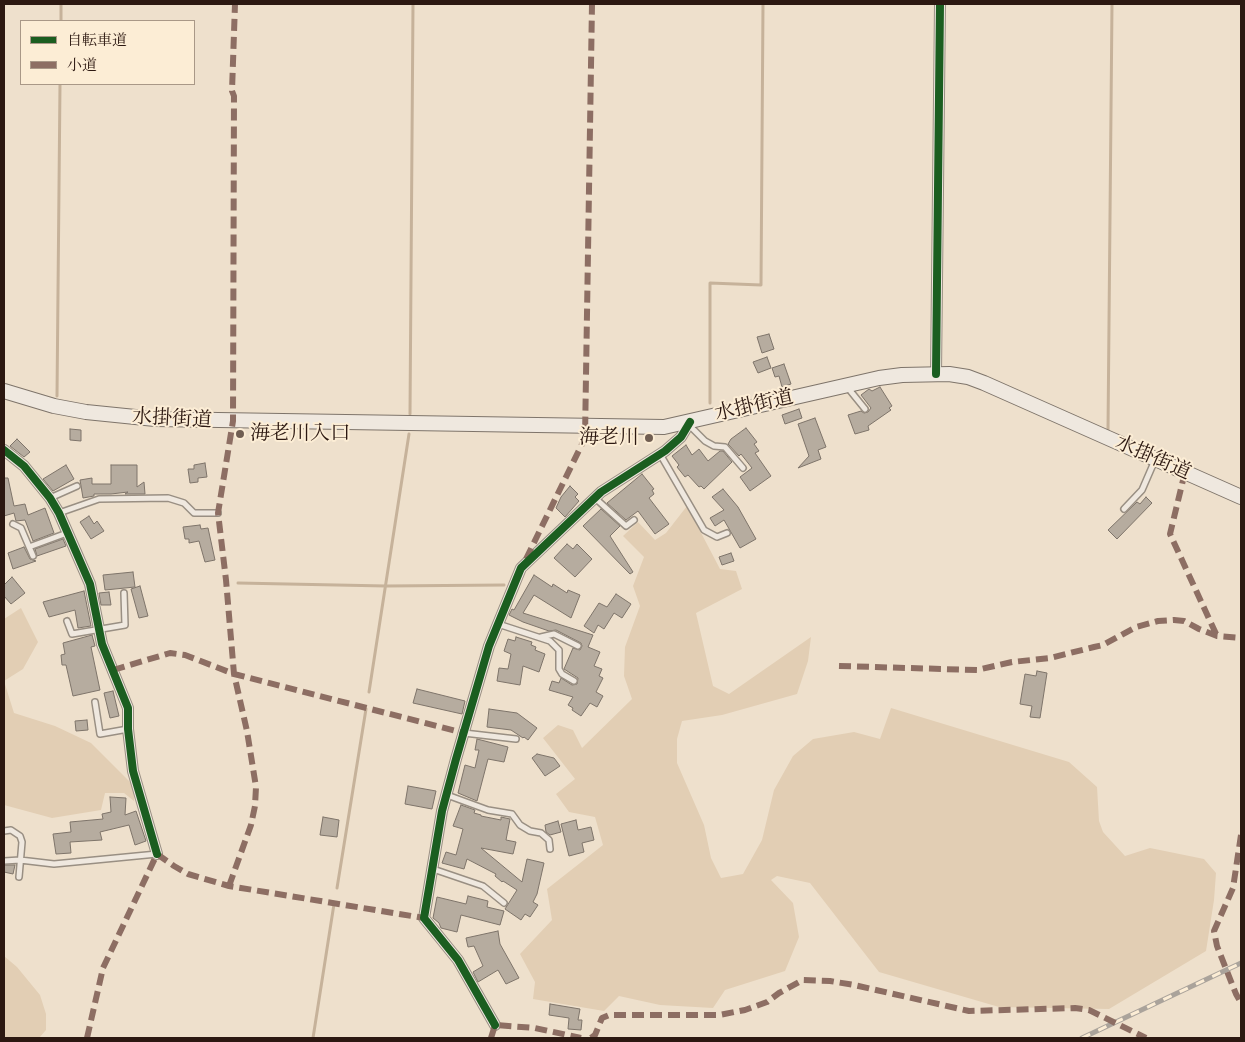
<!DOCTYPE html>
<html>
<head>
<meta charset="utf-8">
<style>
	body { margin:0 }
	#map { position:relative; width:1245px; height:1042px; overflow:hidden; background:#eee0cc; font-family:"Old Standard TT","Noto Serif JP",serif }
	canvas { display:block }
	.frame { position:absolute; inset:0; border:5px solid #2c1811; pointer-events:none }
	.legend { position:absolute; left:20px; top:20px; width:175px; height:65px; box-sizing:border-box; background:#fcedd5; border:1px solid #a99887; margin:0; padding:6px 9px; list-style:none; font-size:15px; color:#2c1811 }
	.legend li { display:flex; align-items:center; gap:10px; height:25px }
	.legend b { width:25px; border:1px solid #a99887 }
</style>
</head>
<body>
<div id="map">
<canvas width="1245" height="1042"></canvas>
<div class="frame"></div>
<ul class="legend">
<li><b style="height:6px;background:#1b5e20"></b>自転車道</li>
<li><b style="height:6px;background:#8d6e63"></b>小道</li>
</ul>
</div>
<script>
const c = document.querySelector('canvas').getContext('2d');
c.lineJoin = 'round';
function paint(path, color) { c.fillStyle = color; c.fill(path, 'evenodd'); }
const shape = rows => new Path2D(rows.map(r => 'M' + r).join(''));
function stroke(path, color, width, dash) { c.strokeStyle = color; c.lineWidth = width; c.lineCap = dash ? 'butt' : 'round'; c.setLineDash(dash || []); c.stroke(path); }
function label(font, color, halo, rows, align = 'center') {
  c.font = font + ' "Old Standard TT","Noto Serif JP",serif'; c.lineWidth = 4; c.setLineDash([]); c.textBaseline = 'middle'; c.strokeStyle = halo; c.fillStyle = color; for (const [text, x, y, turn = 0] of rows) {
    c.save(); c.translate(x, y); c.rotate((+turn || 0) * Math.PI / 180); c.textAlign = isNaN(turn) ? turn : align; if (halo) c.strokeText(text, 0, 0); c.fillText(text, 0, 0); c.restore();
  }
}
const green = shape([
	[687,506,720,569,736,571,742,589,696,613,713,686,729,694,811,637,808,661,797,694,722,715,682,721,677,739,677,763,704,825,711,858,721,878,743,874,762,840,774,790,793,756,813,739,854,732,880,739,891,708,1069,762,1097,787,1099,821,1103,832,1125,856,1150,848,1204,859,1216,873,1214,900,1206,951,1109,1009,999,1007,879,972,810,883,777,876,771,880,793,903,799,937,785,971,725,990,713,1008,660,1005,619,996,604,1011,533,999,535,982,520,954,552,920,547,889,603,845,595,817,569,812,556,794,575,779,543,738,558,725,573,730,582,748,632,699,624,676,625,647,640,606,633,586,644,557,623,536,638,522,655,540,666,533],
	[21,608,38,642,23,669,4,681,14,713,55,726,91,743,134,786,134,801,124,793,105,793,101,810,52,818,4,805,4,619],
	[4,956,17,967,40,995,46,1014,46,1030,39,1038,4,1038]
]);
const stream = shape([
	[61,21,61,4],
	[57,396,60,84],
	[710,403,710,283,761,285,763,4],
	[410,414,413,4],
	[1108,430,1112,4],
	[238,583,386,586,504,585],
	[369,692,409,434],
	[337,888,366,709],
	[313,1038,334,904]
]);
const building = shape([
	[769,334,774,349,762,353,757,337,769,334],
	[767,357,771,368,758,373,753,362,767,357],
	[784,364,791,384,782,387,779,376,775,377,772,368,784,364],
	[880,387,892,406,889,408,891,410,868,426,869,430,855,434,848,415,861,411,864,413,868,412,871,408,861,395,869,389,872,391,880,387],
	[799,409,802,418,785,424,782,415,799,409],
	[815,418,826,447,818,450,821,459,798,468,809,456,798,424,815,418],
	[746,428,757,442,754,444,759,451,755,453,771,476,750,491,740,477,752,468,741,454,739,456,728,444,731,439,746,428],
	[70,429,81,430,81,441,70,440,70,429],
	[17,439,30,452,24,457,10,446,17,439],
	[686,445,692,455,699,449,708,461,720,451,723,451,732,462,704,489,701,486,699,487,688,475,685,477,677,467,679,465,672,456,686,445],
	[205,463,207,477,198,478,198,482,190,483,188,469,194,469,194,465,205,463],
	[66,465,74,479,53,491,43,479,66,465],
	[111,465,137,465,137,487,144,482,145,494,125,494,128,492,111,494,94,494,94,496,83,498,80,480,92,478,92,484,111,484,111,465],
	[642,474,654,489,652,490,654,494,649,498,669,524,655,534,638,511,626,520,607,503,642,474],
	[4,478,8,478,14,506,25,504,28,515,45,508,54,533,33,541,25,520,16,521,14,513,4,516,4,478],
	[570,486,578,494,575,497,579,501,565,517,556,508,561,497,570,486],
	[723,489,738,507,756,539,740,548,724,520,715,526,710,518,724,510,712,497,723,489],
	[1146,497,1152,503,1117,539,1108,530,1137,502,1140,504,1146,497],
	[601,509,620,526,610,536,633,572,630,574,583,526,601,509],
	[89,516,94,524,97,521,104,531,91,539,80,522,89,516],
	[200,525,201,529,208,528,215,560,205,562,199,541,189,543,189,539,185,539,183,527,200,525],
	[63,539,66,546,37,556,35,549,63,539],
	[567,544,573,549,577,544,592,559,575,577,554,558,567,544],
	[24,547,30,559,36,561,13,569,8,553,24,547],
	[731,553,734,561,722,565,719,557,731,553],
	[133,572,135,587,105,590,103,575,133,572],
	[534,575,552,587,553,584,567,593,568,590,580,595,571,618,534,595,523,613,593,635,588,647,600,652,594,666,602,669,599,676,603,678,596,692,603,696,597,707,590,703,581,716,572,710,573,708,568,705,573,697,549,690,552,681,559,683,561,678,572,685,577,684,578,678,564,669,573,648,580,650,582,646,581,643,556,630,549,631,523,622,509,615,512,609,514,610,534,575],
	[12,577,25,593,11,604,4,596,4,585,12,577],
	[140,586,148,616,139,618,131,589,140,586],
	[84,591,91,626,78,628,75,610,49,617,43,602,84,591],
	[109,592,111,605,101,605,99,593,109,592],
	[616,594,631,604,622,618,614,613,604,629,598,625,594,633,584,626,599,603,607,607,616,594],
	[92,635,95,646,91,647,100,690,73,696,66,665,62,665,61,655,65,654,63,643,92,635],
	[516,637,532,642,531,645,536,647,535,650,545,654,539,672,523,666,520,685,497,681,499,668,508,669,511,654,504,651,508,639,515,641,516,637],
	[1037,671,1047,673,1040,718,1030,717,1032,706,1020,704,1025,674,1036,676,1037,671],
	[417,689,465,701,462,714,413,703,417,689],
	[113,691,119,716,110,718,104,693,113,691],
	[489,709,517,713,537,728,528,740,524,737,523,738,511,730,487,727,489,709],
	[87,720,88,730,76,731,75,721,87,720],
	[477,739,508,747,504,762,488,759,477,801,458,793,465,765,475,768,479,750,475,750,477,739],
	[537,754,554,758,560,766,545,776,532,758,537,754],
	[408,786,436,791,432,809,405,804,408,786],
	[110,797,126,798,125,815,136,811,146,841,135,845,129,825,100,832,102,840,70,842,71,853,56,854,53,834,71,832,70,822,103,819,102,814,111,812,110,797],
	[461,805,475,810,474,813,481,815,481,816,501,820,501,817,510,819,506,840,516,842,513,854,481,848,522,882,527,859,544,863,537,894,533,902,538,905,530,917,525,914,521,920,505,909,517,890,503,881,502,882,495,876,496,874,467,859,464,869,442,863,446,852,456,855,463,829,453,826,461,805],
	[323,817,339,820,337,837,320,835,323,817],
	[576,820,578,830,591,827,594,840,582,843,584,852,569,856,561,824,576,820],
	[558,821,561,832,550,835,546,832,545,825,558,821],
	[4,865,15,865,13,874,4,872,4,865],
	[468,896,488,901,487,907,504,911,500,925,461,915,457,932,441,928,439,923,433,918,437,897,466,904,468,896],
	[498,931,500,944,519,978,506,984,498,970,478,982,473,972,483,966,474,946,468,947,466,938,498,931],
	[550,1004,580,1009,578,1020,582,1020,581,1030,568,1029,569,1018,549,1015,550,1004]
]);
const service = shape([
	[848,388,865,409],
	[689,425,705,441,714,446,725,447,743,468],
	[660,454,704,530,717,537,727,533],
	[50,498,77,486],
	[595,498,626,526,634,520],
	[1124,509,1142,490,1155,460],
	[59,513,99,499,168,498,184,503,194,513,218,513],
	[13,524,21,528,33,556],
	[29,547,67,533],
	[67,621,72,634,125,625,124,593],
	[498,624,550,641,559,650,559,669,562,674,574,681],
	[541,637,554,634,578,646],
	[95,702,100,734,128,729],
	[464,733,516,739],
	[447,795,488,810,512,814,520,825,530,831,541,833,549,840,550,849],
	[4,831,11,830,20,836,22,842,19,877],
	[4,861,20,860,54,864,157,854],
	[433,869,483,886,504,903]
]);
const minor = shape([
	[936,374,940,4],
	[4,450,24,466,50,498,59,513,90,584,102,644,128,708,128,729,133,771,157,854],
	[495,1025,458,960,424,918,442,811,456,759,489,646,521,568,601,492,665,451,681,437,690,422]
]);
const secondary = shape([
	[4,391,54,406,86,412,155,419,664,427,879,378,902,375,949,374,968,377,984,383,1241,497]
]);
const rail = shape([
	[1082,1038,1241,963]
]);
const quiet = shape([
	[1185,472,1170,534,1217,636],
	[526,559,585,438,592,4],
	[839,666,977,670,1012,662,1050,658,1094,647,1103,645,1136,627,1158,621,1174,620,1184,621,1199,629,1217,636,1241,638],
	[113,670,170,653,185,655,234,674,464,733],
	[1241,835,1233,888,1214,931,1217,946,1236,994,1241,1003],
	[229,886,251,825,255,806,256,787,247,731,234,674,226,580,218,513,233,421,234,96,232,91,235,4],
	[87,1038,103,968,157,854,174,866,188,874,229,886,424,918],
	[491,1038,495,1025,535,1028,581,1038],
	[591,1038,595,1035,602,1018,609,1015,719,1015,745,1010,767,1002,779,993,803,980,830,981,854,985,969,1011,1075,1008,1089,1010,1146,1038]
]);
const cycleway = shape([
	[936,374,940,4],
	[4,450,24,466,50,498,59,513,90,584,102,644,128,708,128,729,133,771,157,854],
	[495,1025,458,960,424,918,442,811,456,759,489,646,521,568,601,492,665,451,681,437,690,422]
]);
const markers = [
	[240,434,5,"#705e52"],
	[649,438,5,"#705e52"]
];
const streetNames = [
	["水掛街道",754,406,-13],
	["水掛街道",172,419,3],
	["水掛街道",1153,458,24]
];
const poiNames = [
	["海老川入口",250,434],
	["海老川",639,438,"right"]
];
paint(green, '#e2ceb4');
stroke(stream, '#c6b29a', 3);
paint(building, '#b6ac9f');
stroke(building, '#7e746a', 1);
stroke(service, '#998f83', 8);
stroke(minor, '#998f83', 12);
stroke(secondary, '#7e746a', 16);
stroke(service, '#efe8df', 5);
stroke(minor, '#efe8df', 10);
stroke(secondary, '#efe8df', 14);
stroke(rail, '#aaa39b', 5);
stroke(rail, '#fcedd5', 3, [9]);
stroke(quiet, '#8d6e63', 6, [12, 6]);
stroke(cycleway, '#1b5e20', 8);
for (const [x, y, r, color] of markers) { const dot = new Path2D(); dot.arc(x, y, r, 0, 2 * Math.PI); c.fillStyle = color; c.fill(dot); stroke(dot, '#fcedd5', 2); }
label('20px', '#2c1811', '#fcedd5', streetNames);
label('20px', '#2c1811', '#fcedd5', poiNames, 'left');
</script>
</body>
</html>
